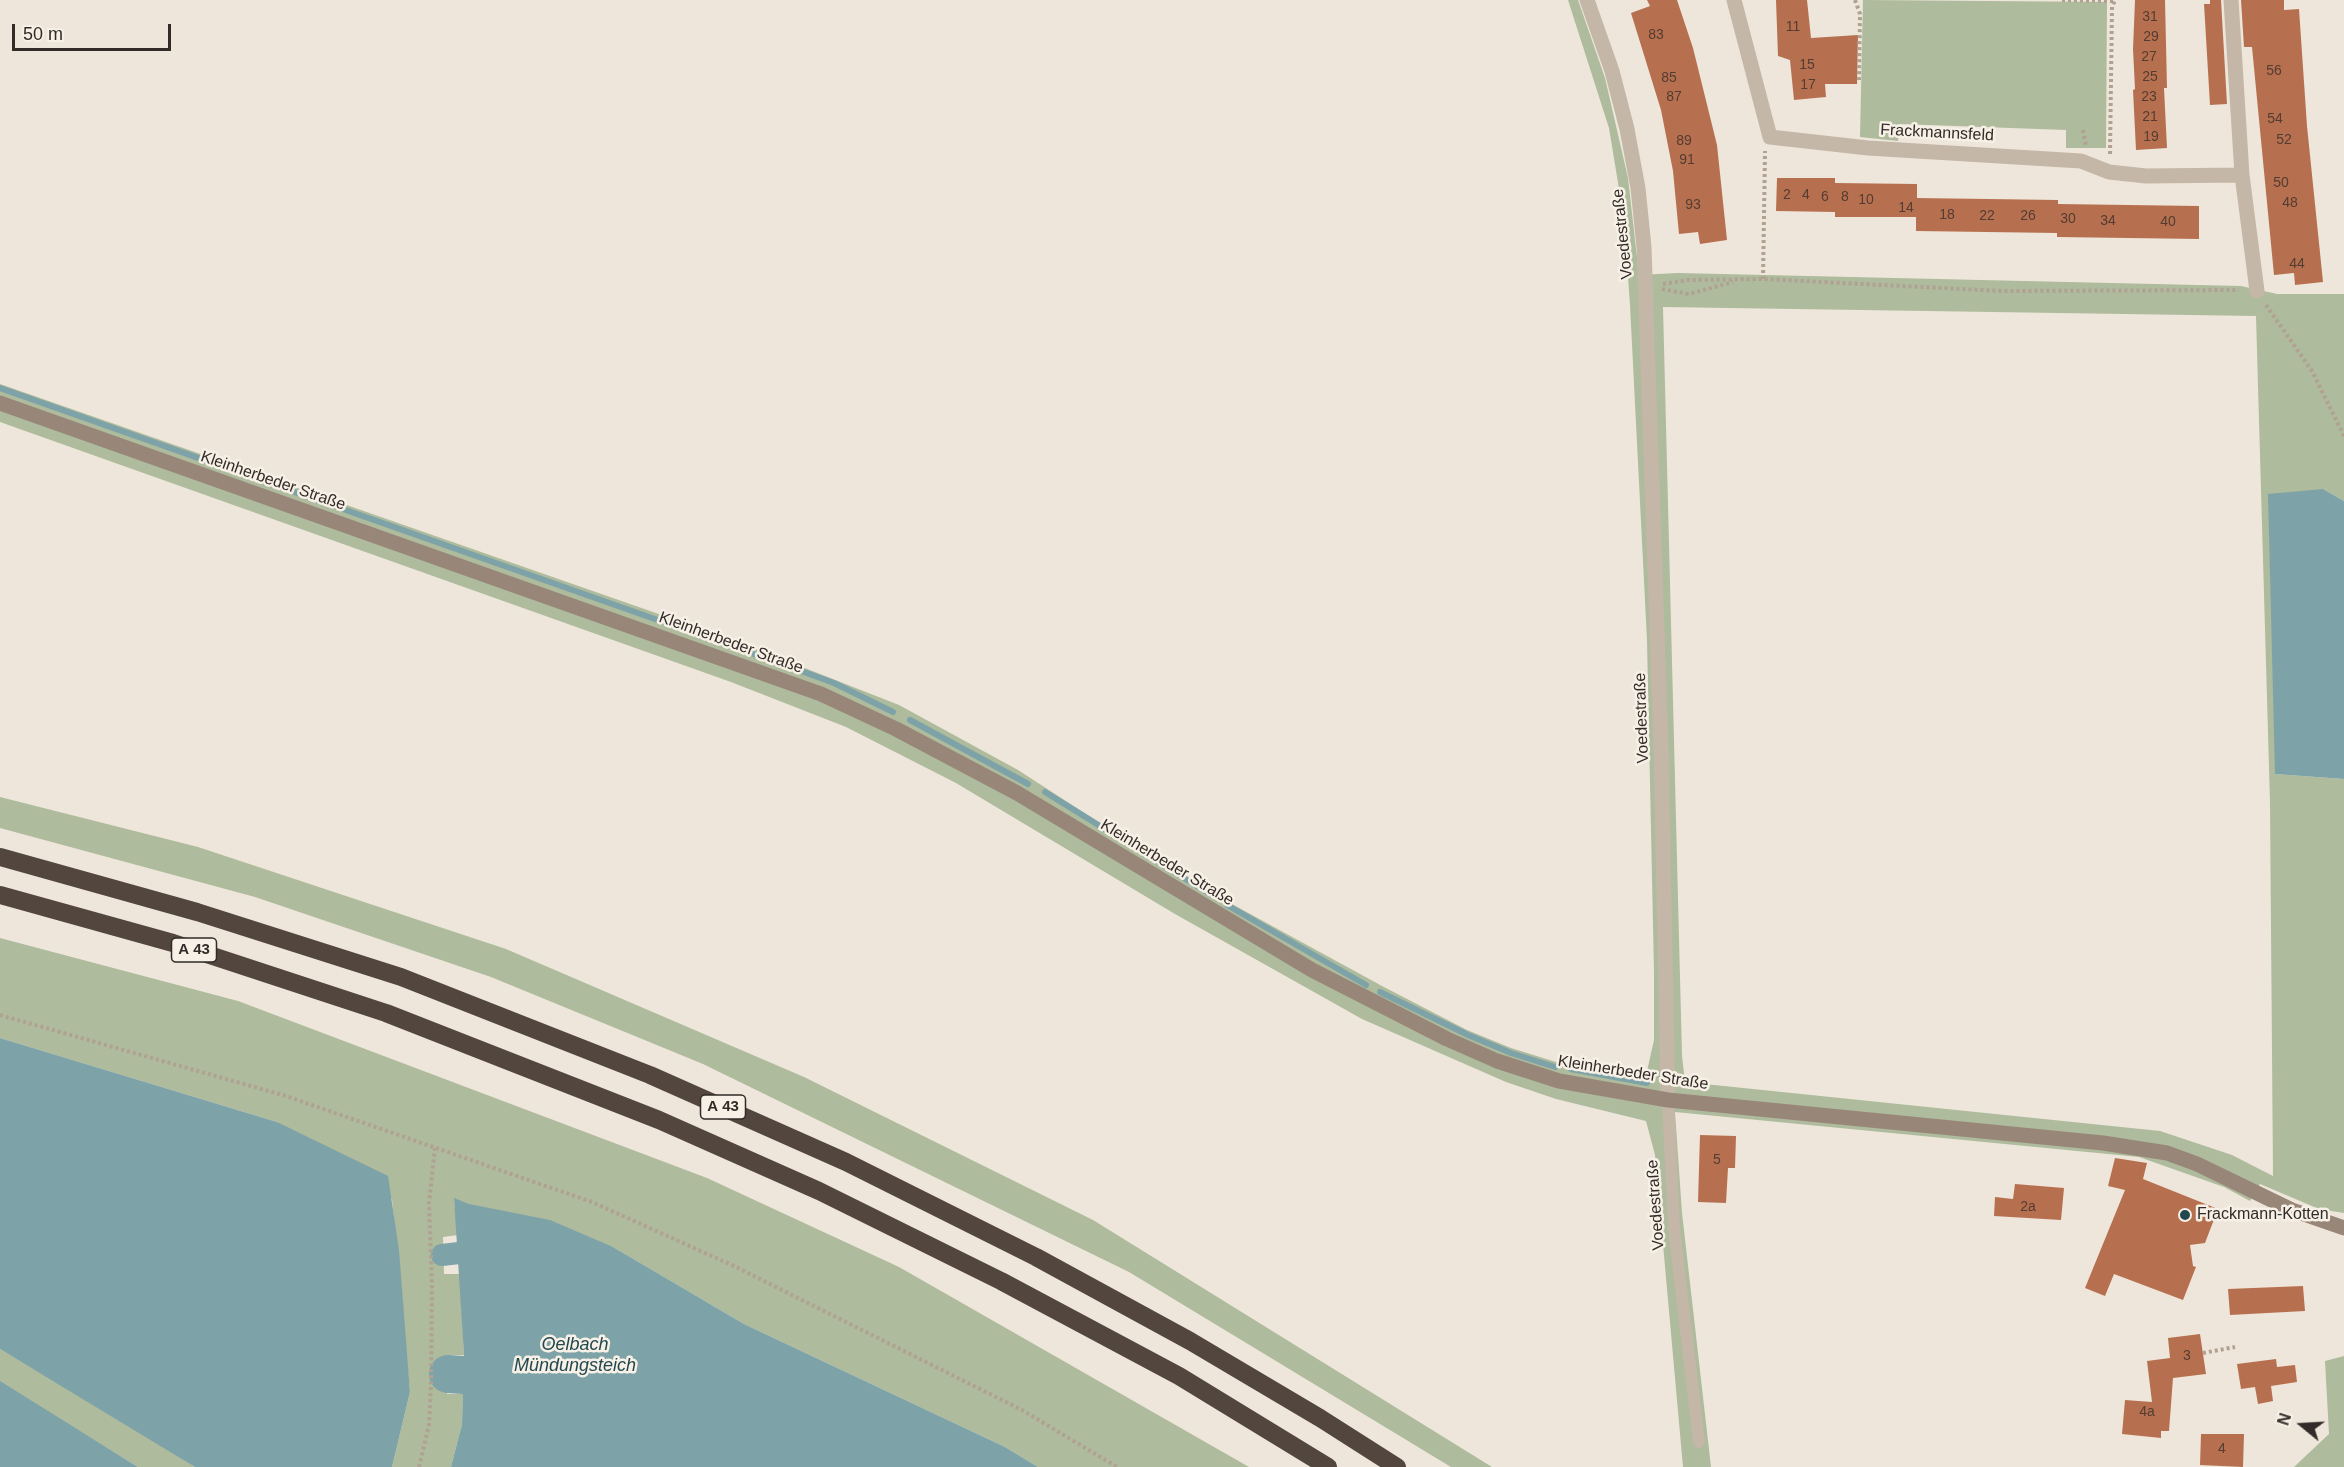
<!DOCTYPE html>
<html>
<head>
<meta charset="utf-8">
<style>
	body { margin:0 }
	#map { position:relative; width:2344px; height:1467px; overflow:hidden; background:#eee6da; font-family:Arial,sans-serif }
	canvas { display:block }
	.north { position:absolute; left:2272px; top:1395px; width:60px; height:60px; -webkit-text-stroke:4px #f6f0e6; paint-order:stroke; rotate:288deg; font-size:16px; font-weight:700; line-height:24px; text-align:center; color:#322b27 }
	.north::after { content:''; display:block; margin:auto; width:21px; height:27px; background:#322b27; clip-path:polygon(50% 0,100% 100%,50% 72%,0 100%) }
	.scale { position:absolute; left:12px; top:24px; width:159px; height:27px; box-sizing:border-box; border:3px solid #322b27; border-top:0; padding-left:8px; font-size:18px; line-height:21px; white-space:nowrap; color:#322b27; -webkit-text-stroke:4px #f6f0e6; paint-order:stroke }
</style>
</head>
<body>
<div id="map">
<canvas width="2344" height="1467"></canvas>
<div class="north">N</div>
<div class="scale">50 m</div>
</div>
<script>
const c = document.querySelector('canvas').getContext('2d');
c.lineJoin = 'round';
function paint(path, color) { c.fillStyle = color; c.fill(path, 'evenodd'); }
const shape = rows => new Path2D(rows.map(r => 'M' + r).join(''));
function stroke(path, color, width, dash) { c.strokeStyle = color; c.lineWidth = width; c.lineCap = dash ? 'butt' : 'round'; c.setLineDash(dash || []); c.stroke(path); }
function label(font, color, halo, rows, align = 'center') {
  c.font = font + ' Arial,sans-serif'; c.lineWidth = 5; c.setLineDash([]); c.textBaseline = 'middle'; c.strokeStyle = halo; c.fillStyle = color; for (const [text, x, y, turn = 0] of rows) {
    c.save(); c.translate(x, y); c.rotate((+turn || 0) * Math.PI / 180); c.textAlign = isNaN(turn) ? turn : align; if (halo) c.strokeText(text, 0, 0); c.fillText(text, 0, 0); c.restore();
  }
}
const green = shape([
	[1568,0,1578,0,1605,78,1628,178,1639,275,1678,273,2241,286,2277,294,2344,294,2344,501,2323,489,2275,774,2344,779,2344,1213,2319,1209,2260,1184,2250,1201,2224,1187,2139,1157,1675,1112,1682,1213,1711,1467,1683,1467,1655,1155,1646,1121,1556,1099,1506,1082,1362,1019,1175,914,956,783,846,727,731,682,0,422,0,384,736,641,899,705,1018,770,1188,880,1382,986,1467,1030,1511,1048,1556,1062,1645,1080,1654,1040,1654,972,1647,640,1630,305,1624,219,1609,128],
	[1663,307,2256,316,2270,802,2273,1176,2232,1155,2160,1131,1685,1082,1682,1056],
	[1863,0,2107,2,2106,148,2066,148,2066,130,1900,124,1898,141,1860,137],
	[0,797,198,847,506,949,804,1077,1093,1220,1492,1467,1451,1467,1129,1272,703,1064,491,977,255,897,0,828],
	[0,938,238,1001,707,1178,899,1267,1249,1467,1038,1467,1005,1447,744,1324,613,1247,454,1200,458,1235,443,1237,444,1274,460,1274,464,1355,448,1355,447,1394,463,1394,462,1424,451,1467,392,1467,410,1392,392,1199,277,1122,0,1038],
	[0,1349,147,1436,195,1467,138,1467,125,1459,0,1383],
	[2344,1356,2344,1467,2294,1467,2329,1434,2325,1361]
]);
const water = shape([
	[2323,489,2344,501,2344,779,2275,774,2268,494],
	[0,1038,277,1122,388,1176,399,1250,410,1392,392,1467,195,1467,0,1349],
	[454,1198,469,1204,550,1220,613,1247,744,1324,1005,1447,1038,1467,451,1467,462,1424,464,1355],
	[0,1381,125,1459,138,1467,0,1467]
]);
const stream = shape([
	[0,388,771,660,834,683,893,712],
	[910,720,1028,784],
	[1045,792,1210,894],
	[1227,905,1366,985],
	[1380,992,1468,1035,1511,1053,1555,1067],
	[1571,1069,1647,1083]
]);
const canal = shape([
	[442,1255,459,1253]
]);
const river = shape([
	[448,1374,463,1375]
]);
const building = shape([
	[1647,0,1677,0,1693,48,1717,145,1727,240,1700,244,1698,232,1679,234,1673,171,1661,110,1631,13,1650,6],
	[1776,0,1807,0,1811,38,1858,35,1857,84,1825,84,1826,97,1794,100,1790,60,1778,56],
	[2135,0,2165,0,2167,88,2164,88,2167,148,2136,150,2133,90,2135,89,2133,49],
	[2210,0,2221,0,2227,104,2210,105,2204,4,2210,4],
	[2241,0,2284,0,2284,10,2299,9,2307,126,2323,282,2295,285,2294,273,2274,275,2252,47,2244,47],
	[1777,178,1835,178,1835,183,1917,184,1917,198,2058,200,2058,204,2199,206,2199,239,2057,237,2057,233,1916,231,1916,217,1835,217,1835,212,1776,211],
	[1700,1135,1736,1136,1735,1168,1728,1168,1726,1203,1698,1202],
	[2115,1158,2147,1163,2143,1179,2218,1209,2205,1243,2190,1245,2193,1266,2196,1267,2183,1300,2114,1274,2105,1296,2085,1288,2125,1190,2108,1186],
	[2015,1184,2064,1188,2061,1220,1994,1216,1995,1197,2013,1199],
	[2303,1286,2305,1311,2230,1315,2228,1289],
	[2200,1334,2206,1374,2173,1378,2169,1431,2161,1431,2161,1438,2122,1434,2125,1400,2152,1402,2147,1361,2170,1358,2168,1338],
	[2276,1359,2277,1367,2295,1365,2297,1382,2271,1386,2273,1401,2258,1404,2255,1387,2241,1389,2237,1364],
	[2201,1434,2244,1434,2243,1467,2200,1465]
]);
const path = shape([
	[1855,0,1860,14,1859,80],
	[2062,0,2115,1],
	[2083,130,2086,146],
	[1881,132,1881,120],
	[2110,154,2112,7,2115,0],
	[1763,279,1765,151],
	[1663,284,1688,280,1763,279,2002,291,2239,290],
	[1662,289,1689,294,1733,282],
	[2266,305,2312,371,2344,436],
	[0,1015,286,1096,592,1202,736,1267,1022,1410,1117,1467],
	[2203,1353,2235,1347],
	[419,1467,429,1425,431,1387,432,1285,429,1203,435,1148]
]);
const lane = shape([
	[1668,1100,1674,1227,1699,1442]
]);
const street = shape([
	[1587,0,1612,71,1627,129,1638,188,1644,247,1661,749,1668,1100],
	[1734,0,1770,137,1868,148,2081,161,2109,172,2146,176,2242,175],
	[2231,0,2242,175,2257,291]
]);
const secondary = shape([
	[0,403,821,694,896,729,1017,793,1312,970,1447,1039,1497,1061,1559,1081,1668,1100,2103,1143,2167,1153,2197,1164,2292,1210,2344,1228]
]);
const highway = shape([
	[0,857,197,912,401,977,650,1075,846,1162,1036,1257,1190,1341,1320,1418,1397,1467],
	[0,895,173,943,386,1013,659,1120,819,1191,1001,1281,1179,1376,1328,1467]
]);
const markers = [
	[2185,1215,6,"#22484f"]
];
const numberNames = [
	["31",2150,17],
	["11",1793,27],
	["83",1656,35],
	["29",2151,37],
	["27",2149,57],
	["15",1807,65],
	["56",2274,71],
	["25",2150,77],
	["85",1669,78],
	["17",1808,85],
	["87",1674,97],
	["23",2149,97],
	["21",2150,117],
	["54",2275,119],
	["19",2151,137],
	["52",2284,140],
	["89",1684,141],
	["91",1687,160],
	["50",2281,183],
	["2",1787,195],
	["4",1806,195],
	["6",1825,197],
	["8",1845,197],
	["10",1866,200],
	["48",2290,203],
	["93",1693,205],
	["14",1906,208],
	["18",1947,215],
	["22",1987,216],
	["26",2028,216],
	["30",2068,219],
	["34",2108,221],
	["40",2168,222],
	["44",2297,264],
	["5",1717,1160],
	["2a",2028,1207],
	["3",2187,1356],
	["4a",2147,1412],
	["4",2222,1449]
];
const shields = [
	[194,950,45],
	[723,1107,45]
];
const shieldNames = [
	["A 43",194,950],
	["A 43",723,1107]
];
const streetNames = [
	["Frackmannsfeld",1937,133,3],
	["Voedestraße",1623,234,-96],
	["Kleinherbeder Straße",273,481,19],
	["Kleinherbeder Straße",731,643,20],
	["Voedestraße",1642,718,-92],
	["Kleinherbeder Straße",1167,863,31],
	["Kleinherbeder Straße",1633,1073,9],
	["Voedestraße",1656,1205,-94]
];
const poiNames = [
	["Frackmann-Kotten",2197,1215]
];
const waterNames = [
	["Oelbach",575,1345],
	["Mündungsteich",575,1366]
];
paint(green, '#aebb9c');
paint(water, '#7da3a8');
stroke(stream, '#7da3a8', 6);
stroke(canal, '#7da3a8', 22);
stroke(river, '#7da3a8', 38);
paint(building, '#b7704f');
stroke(path, '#b0a192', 4, [3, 3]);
stroke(lane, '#c4b7a8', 12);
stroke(street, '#c4b7a8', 15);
stroke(secondary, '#988779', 15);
stroke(highway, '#52463f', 18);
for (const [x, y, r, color] of markers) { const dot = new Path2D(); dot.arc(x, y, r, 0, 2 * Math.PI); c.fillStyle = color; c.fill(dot); stroke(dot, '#f6f0e6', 2); }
label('14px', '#533c31', null, numberNames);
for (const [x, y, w] of shields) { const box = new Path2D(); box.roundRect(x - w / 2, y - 12, w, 24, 4.5); c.fillStyle = '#f6f0e6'; c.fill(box); stroke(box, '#322b27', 1.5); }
label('bold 15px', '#322b27', null, shieldNames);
label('16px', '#322b27', '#f6f0e6', streetNames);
label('16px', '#322b27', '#f6f0e6', poiNames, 'left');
label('italic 18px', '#22484f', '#f6f0e6', waterNames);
</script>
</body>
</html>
